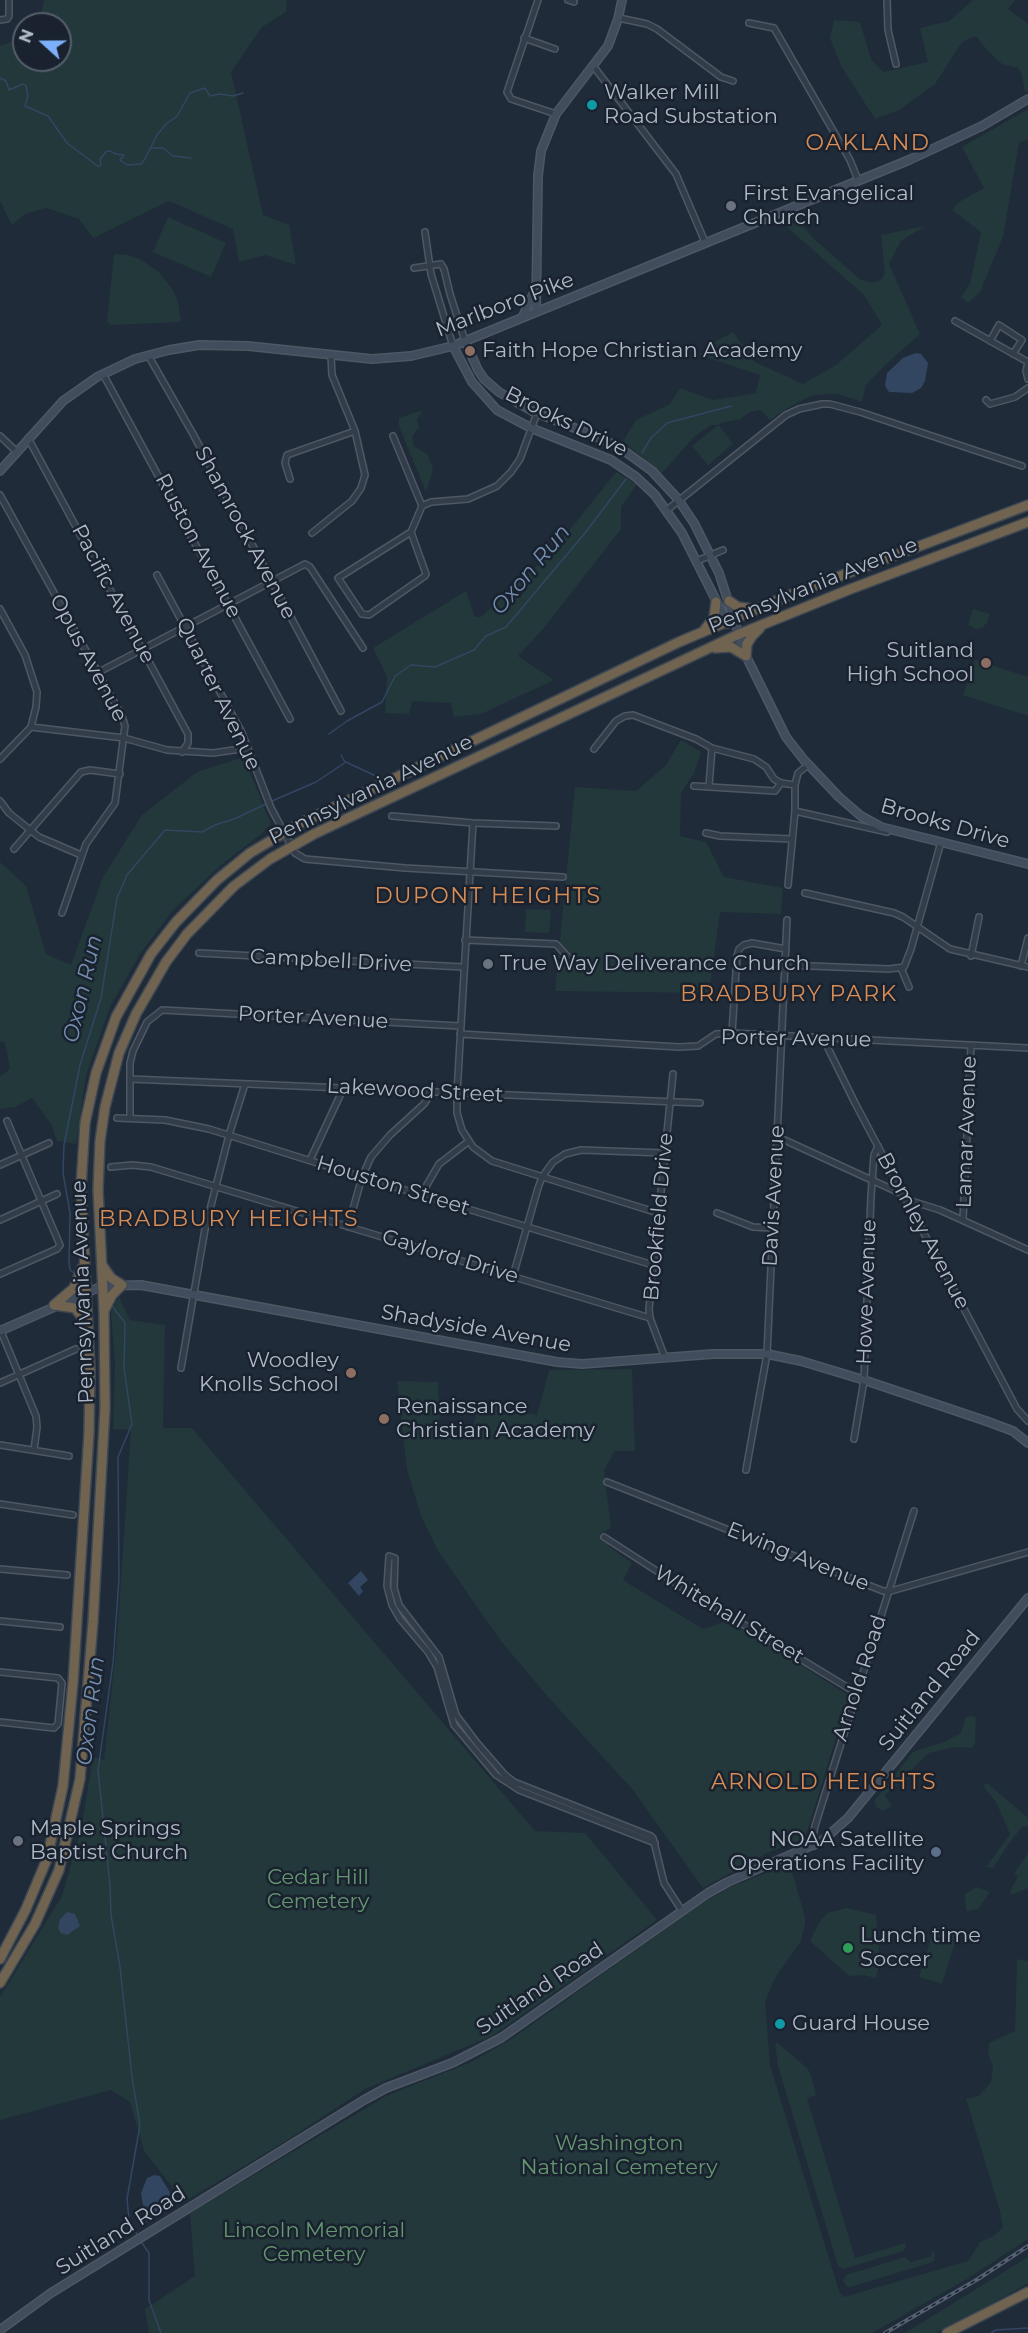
<!DOCTYPE html>
<html>
<head>
<meta charset="utf-8">
<style>
	body { margin:0 }
	#map { position:relative; width:1028px; height:2333px; overflow:hidden; background:#202b39; font-family:Montserrat,sans-serif }
	canvas { display:block }
	.north { position:absolute; left:12px; top:12px; width:60px; height:60px; box-sizing:border-box; background:#19222e; border:2px solid #555e6b; border-radius:50%; rotate:291deg; font-size:16px; font-weight:700; line-height:24px; text-align:center; color:#aeb8c6 }
	.north::after { content:''; display:block; margin:auto; width:21px; height:27px; background:#7db0fc; clip-path:polygon(50% 0,100% 100%,50% 72%,0 100%) }
</style>
</head>
<body>
<div id="map">
<canvas width="1028" height="2333"></canvas>
<div class="north">N</div>
</div>
<script>
const c = document.querySelector('canvas').getContext('2d');
c.lineJoin = 'round';
function paint(path, color) { c.fillStyle = color; c.fill(path, 'evenodd'); }
const shape = rows => new Path2D(rows.map(r => 'M' + r).join(''));
function stroke(path, color, width, dash) { c.strokeStyle = color; c.lineWidth = width; c.lineCap = dash ? 'butt' : 'round'; c.setLineDash(dash || []); c.stroke(path); }
function label(font, color, halo, rows, align = 'center') {
  c.font = font + ' Montserrat,sans-serif'; c.lineWidth = 5; c.setLineDash([]); c.textBaseline = 'middle'; c.strokeStyle = halo; c.fillStyle = color; for (const [text, x, y, turn = 0] of rows) {
    c.save(); c.translate(x, y); c.rotate((+turn || 0) * Math.PI / 180); c.textAlign = isNaN(turn) ? turn : align; if (halo) c.strokeText(text, 0, 0); c.fillText(text, 0, 0); c.restore();
  }
}
const green = shape([
	[44,0,287,0,286,12,262,27,231,72,263,215,289,225,296,265,265,255,239,262,233,229,169,201,93,238,79,219,46,208,25,214,12,225,0,201,0,46,24,37,24,60,60,60,60,24,39,24],
	[973,0,1015,0,1008,9,1028,24,1028,91,1025,92,1022,75,1018,68,1002,64,987,50,976,36,962,42,935,84,899,110,875,119,841,66,830,38,834,20,860,22,871,59,883,72,928,62,920,28,949,21],
	[1028,109,1028,139,1019,143,1003,237,980,292,968,303,961,297,970,284,981,232,952,210,959,202,984,188,962,147],
	[794,215,814,239,861,280,874,283,882,279,885,273,881,235,925,226,901,241,889,264,920,334,882,368,866,385,862,402,838,394,826,394,811,396,791,406,770,420,760,410,750,412,740,419,718,424,733,444,708,465,692,446,718,425,711,425,695,436,661,474,623,441,636,420,670,404,680,388,713,400,756,393,760,375,700,355,707,346,733,332,755,362,803,384,836,365,882,325,864,295,780,221],
	[168,217,226,243,211,277,153,252],
	[114,254,128,255,140,259,159,272,173,290,178,301,181,322,111,325,107,322],
	[423,410,417,420,419,427,412,437,414,446,428,455,433,469,426,492,399,426,399,418],
	[616,472,637,484,621,507,621,529,543,629,518,656,554,680,481,714,454,717,451,703,412,701,409,714,385,713,387,676,373,648,466,591,475,617,481,617,553,551],
	[973,609,990,614,986,624,982,628,976,629,968,625],
	[975,660,1028,677,1028,716,963,695],
	[681,740,701,752,694,773,681,793,680,836,706,842,724,877,783,888,781,914,720,912,709,993,555,991,575,787,636,791,666,765],
	[244,757,271,824,260,835,221,865,174,909,140,954,110,1007,86,1075,76,1144,57,1141,51,1124,32,1098,15,1107,0,1109,0,1076,10,1069,5,1043,0,1041,0,862,26,886,46,954,71,965,103,877,142,815,197,772],
	[526,909,551,910,549,933,525,932],
	[119,1297,130,1320,165,1325,163,1428,192,1428,535,1831,585,1833,657,1920,492,2036,365,2089,289,2139,184,2202,144,2151,130,2102,111,2090,0,2120,0,1997,62,1896,81,1830,93,1757,104,1760,117,1640,131,1430,113,1429,115,1364,111,1312],
	[632,1369,635,1451,615,1451,604,1470,611,1528,599,1534,611,1548,632,1563,623,1580,703,1629,731,1620,849,1696,805,1838,767,1853,703,1888,633,1790,548,1697,501,1641,438,1551,421,1516,407,1470,397,1381,438,1382,440,1428,471,1436,479,1403,537,1415,549,1370],
	[972,1716,976,1718,975,1742,972,1748,955,1747,929,1753,914,1767,904,1786,898,1784,885,1795,892,1806,883,1811,876,1807,874,1801,913,1752,944,1742,961,1733,966,1717],
	[987,1783,1028,1818,1028,1826,1021,1828,1008,1845,993,1868,986,1867,1010,1834,996,1802,983,1786],
	[1028,1853,1028,1888,1012,1895,1010,1892,1018,1876,1014,1874],
	[785,1865,791,1869,805,1916,805,1924,801,1941,775,1978,765,2002,770,2065,839,2291,844,2297,968,2261,980,2242,994,2236,1003,2227,1000,2211,966,2099,979,2096,991,2082,993,2066,988,2054,989,2043,1015,2031,1017,1959,1028,1961,1028,2239,967,2279,872,2333,149,2333,145,2309,195,2276,190,2213,388,2095,469,2063,510,2040,702,1903,731,1887],
	[977,1887,990,1892,978,1909,966,1911,965,1894],
	[847,1908,876,1915,880,1962,876,1978,862,1975,849,1976,810,1941,819,1923,827,1913],
	[935,1926,958,1933,942,1984,919,1977],
	[775,2043,778,2043,808,2069,811,2076,816,2095,807,2098,855,2258,905,2243,906,2247,903,2251,844,2269,838,2266,778,2066],
	[934,2251,935,2260,930,2263,850,2287,846,2286,843,2281,846,2275,905,2257,911,2262,932,2256,931,2252],
	[1028,2257,1028,2283,965,2319,935,2333,905,2333]
]);
const water = shape([
	[916,353,921,354,928,363,925,381,921,388,912,393,889,392,885,386,887,373,903,358],
	[361,1571,368,1580,360,1587,363,1591,359,1596,348,1583],
	[67,1912,75,1914,80,1926,67,1935,61,1933,58,1928,60,1919],
	[154,2175,160,2176,174,2199,161,2212,146,2222,141,2193,147,2178]
]);
const stream = shape([
	[0,78,6,81,9,90,23,84,26,86,28,96,25,106,48,116,67,143,99,167,101,165,100,159,107,151,110,151,116,154,124,155,120,160,127,165,141,164,145,159,157,135,166,124,177,116,190,93,205,88,210,96,219,94,233,96,243,93],
	[151,148,163,148,173,156,191,158],
	[642,453,651,438,667,423,731,406],
	[329,734,347,721,382,702,395,676,411,665,435,667,474,650,486,636,506,627,585,533,626,479],
	[341,755,345,762],
	[272,801,316,782,346,762,378,777],
	[74,1273,70,1270,69,1262,70,1213,63,1173,64,1145,80,1065,101,998,117,898,127,875,165,830,202,832,215,825,234,819,266,804],
	[112,1306,125,1323,124,1368,132,1424,118,1457,119,1579,113,1663,98,1770,110,1885,111,1915,120,1967,132,2077,140,2125,127,2199,129,2220,138,2236],
	[140,2240,149,2253,149,2300,161,2333],
	[991,2333,996,2330,1028,2328]
]);
const street = shape([
	[538,0,507,92,511,99,556,114],
	[568,0,574,2],
	[887,0,888,30,896,64],
	[619,18,647,24,657,29,721,77,733,81],
	[0,20,7,19,9,16,9,0],
	[749,23,774,28,850,160,858,180],
	[524,38,555,49],
	[594,67,676,174,705,242],
	[425,232,431,274,453,346],
	[414,268,441,264,444,269,450,294,465,341],
	[955,321,1028,362],
	[990,341,999,325,1022,340,1013,354],
	[148,355,193,434,341,711],
	[1028,362,1026,371,1028,379],
	[103,374,290,719],
	[986,400,990,404,1015,397,1028,388],
	[0,436,17,452],
	[393,436,422,506,411,532],
	[28,438,188,734,188,743,182,752],
	[290,479,285,463,287,455,355,431],
	[0,495,122,716,125,726,115,803,86,844,62,913],
	[422,506,431,502,468,499,497,486,511,472,520,459,537,413],
	[667,510,786,415,799,409,822,404,830,404,860,412,1022,466],
	[411,532,426,574,425,576,369,615,362,614,338,578,411,532],
	[312,533,352,501,361,488,365,475,355,431,332,375,331,356],
	[697,561,723,550],
	[157,575,242,733,271,808,295,853,305,859,405,868,563,877],
	[0,609,25,655,37,692,36,707,31,727,0,759],
	[97,673,305,564,310,567,363,648],
	[31,727,124,738,167,750,213,753,241,749,250,754],
	[594,749,616,721,625,716,633,715,696,739,712,748,754,759,766,767,774,779,781,783],
	[694,786,775,791,781,783,795,785],
	[709,786,712,748],
	[0,801,9,813,39,837,81,855],
	[795,811,887,832],
	[392,816,473,823,556,826],
	[473,823,457,1093,457,1113,462,1130,473,1147,492,1161,658,1213],
	[706,833,720,836,792,839],
	[14,849,81,772,90,770,120,774],
	[788,885,795,811,795,785,798,773,808,765],
	[805,893,894,913,903,917,950,949,1028,967],
	[465,940,556,944,577,967],
	[199,953,463,967],
	[971,956,979,917],
	[785,965,889,969,904,967,911,949,941,842],
	[1021,966,1028,938],
	[901,968,909,987],
	[732,1033,737,956,739,949,744,945,752,943,786,949],
	[460,1034,679,1047,698,1046,716,1034,732,1033,1028,1048],
	[823,1038,855,1103,1017,1409,1028,1421],
	[130,1079,700,1103],
	[117,1118,165,1120,209,1129,362,1177,653,1265],
	[130,1118,130,1063,133,1051,147,1022,162,1010,460,1026],
	[778,1137,902,1194],
	[310,1160,344,1087],
	[0,1165,49,1143],
	[111,1167,132,1165,151,1167,650,1318],
	[421,1195,439,1164,469,1141],
	[905,1199,940,1210,1028,1250],
	[717,1213,753,1227,773,1228],
	[0,1220,57,1194],
	[963,1220,971,1045],
	[348,1227,362,1177,371,1157,390,1135,424,1104,431,1093],
	[0,1274,57,1249,60,1245,7,1121],
	[513,1276,538,1188,542,1177,553,1162,565,1154,581,1150,665,1153],
	[0,1329,36,1416,37,1427,34,1450],
	[665,1358,650,1318,649,1309,673,1074],
	[181,1368,205,1229,229,1135,245,1084],
	[0,1383,76,1349],
	[854,1439,864,1380,871,1196,874,1155,878,1146],
	[0,1445,69,1456],
	[746,1470,767,1354,787,920],
	[607,1482,883,1591,891,1591,1028,1552],
	[0,1504,73,1515],
	[604,1537,680,1586,855,1692],
	[0,1569,67,1575],
	[0,1621,60,1627],
	[0,1672,58,1678,62,1683,58,1724,54,1728,0,1722],
	[655,1843,519,1790,496,1775,454,1725,437,1667,428,1652,400,1619,392,1605,387,1586,389,1556,395,1558,394,1588,399,1605,439,1657,456,1715,477,1743,504,1774,514,1782,651,1836,653,1838,664,1883,682,1911],
	[814,1846,812,1842,815,1826,914,1511]
]);
const secondary = shape([
	[536,311,538,176,541,151,556,114,608,46,618,19,622,0],
	[523,316,535,290],
	[465,341,478,370,484,379,499,392,532,411,602,439,623,450,652,471,677,498,694,523,719,573,746,656,786,737,804,760,839,797,861,816,881,827,1028,864],
	[453,346,472,382,497,410,531,428,611,460,636,477,655,495,682,533,728,624],
	[0,471,63,401,97,377,135,359,169,350,199,345,248,346,372,359,411,356,453,346,909,160,982,126,1028,99],
	[0,1331,102,1286,141,1285,557,1362,582,1364,713,1354,767,1354,801,1361,864,1380,986,1421,1013,1431,1028,1443],
	[0,2330,51,2293,364,2100,386,2088,452,2063,501,2038,708,1893,728,1882,822,1841,848,1818,1028,1598]
]);
const highway = shape([
	[729,601,738,607,753,609],
	[705,629,714,618,716,602],
	[715,648,731,647,746,656],
	[746,656,747,644,752,636,760,628],
	[102,1265,111,1278,122,1285,112,1295,105,1309],
	[54,1305,74,1288,82,1268],
	[54,1305,75,1308,86,1322],
	[0,1959,26,1909,47,1859,63,1786,73,1683,89,1433,90,1370,81,1187,85,1123,96,1073,116,1017,151,954,176,922,217,880,250,853,297,825,679,642,790,595,1028,505],
	[0,1983,35,1924,59,1870,80,1779,93,1622,105,1408,104,1312,98,1190,100,1141,105,1107,119,1053,136,1014,166,962,187,934,234,886,270,859,314,834,737,635,848,590,1028,522],
	[947,2333,1028,2292]
]);
const rail = shape([
	[885,2333,978,2279,1028,2246]
]);
const markers = [
	[592,105,6,"#0f9aa8"],
	[731,206,6,"#6b7280"],
	[470,351,6,"#8d6e63"],
	[986,663,6,"#8d6e63"],
	[488,964,6,"#6b7280"],
	[351,1373,6,"#8d6e63"],
	[384,1419,6,"#8d6e63"],
	[18,1841,6,"#6b7280"],
	[936,1852,6,"#5c6f8a"],
	[848,1948,6,"#2e9e5b"],
	[780,2024,6,"#0f9aa8"]
];
const poiNames = [
	["Walker Mill",604,93],
	["Road Substation",604,117],
	["First Evangelical",743,194],
	["Church",743,218],
	["Faith Hope Christian Academy",482,351],
	["Suitland",974,651,"right"],
	["High School",974,675,"right"],
	["True Way Deliverance Church",500,964],
	["Woodley",339,1361,"right"],
	["Knolls School",339,1385,"right"],
	["Renaissance",396,1407],
	["Christian Academy",396,1431],
	["Maple Springs",30,1829],
	["Baptist Church",30,1853],
	["NOAA Satellite",924,1840,"right"],
	["Operations Facility",924,1864,"right"],
	["Lunch time",860,1936],
	["Soccer",860,1960],
	["Guard House",792,2024]
];
const streetNames = [
	["Marlboro Pike",505,305,-21],
	["Brooks Drive",566,422,26],
	["Shamrock Avenue",245,533,62],
	["Ruston Avenue",198,546,62],
	["Pennsylvania Avenue",813,586,-22],
	["Pacific Avenue",113,594,62],
	["Opus Avenue",88,658,62],
	["Quarter Avenue",218,694,64],
	["Pennsylvania Avenue",371,790,-26],
	["Brooks Drive",945,824,16],
	["Campbell Drive",331,961,3],
	["Porter Avenue",313,1018,3],
	["Porter Avenue",796,1039,1],
	["Lakewood Street",415,1091,3],
	["Lamar Avenue",967,1132,-88],
	["Houston Street",393,1186,17],
	["Davis Avenue",774,1196,-87],
	["Brookfield Drive",659,1217,-85],
	["Bromley Avenue",923,1231,62],
	["Gaylord Drive",450,1257,17],
	["Pennsylvania Avenue",83,1292,-92],
	["Howe Avenue",867,1292,-88],
	["Shadyside Avenue",476,1329,10],
	["Ewing Avenue",798,1557,22],
	["Whitehall Street",729,1615,31],
	["Arnold Road",860,1678,-72],
	["Suitland Road",930,1691,-51],
	["Suitland Road",540,1989,-34],
	["Suitland Road",121,2231,-32]
];
const parkNames = [
	["Cedar Hill",318,1878],
	["Cemetery",318,1902],
	["Washington",619,2144],
	["National Cemetery",619,2168],
	["Lincoln Memorial",314,2231],
	["Cemetery",314,2255]
];
const neighbourhoodNames = [
	["OAKLAND",868,144],
	["DUPONT HEIGHTS",488,897],
	["BRADBURY PARK",789,995],
	["BRADBURY HEIGHTS",229,1220],
	["ARNOLD HEIGHTS",824,1783]
];
const waterNames = [
	["Oxon Run",531,570,-50],
	["Oxon Run",83,989,-77],
	["Oxon Run",91,1711,-83]
];
paint(green, '#22383a');
paint(water, '#324662');
stroke(stream, '#324662', 1.5);
stroke(street, '#4e5864', 8);
stroke(secondary, '#4e5864', 10);
stroke(highway, '#3e4854', 12);
stroke(street, '#333d49', 5);
stroke(secondary, '#414c5d', 7);
stroke(highway, '#706350', 9);
stroke(rail, '#556171', 4);
stroke(rail, '#19222e', 1.5, [4.5]);
for (const [x, y, r, color] of markers) { const dot = new Path2D(); dot.arc(x, y, r, 0, 2 * Math.PI); c.fillStyle = color; c.fill(dot); stroke(dot, '#19222e', 2); }
label('21px', '#aeb8c6', '#19222e', poiNames, 'left');
label('21px', '#aeb8c6', '#19222e', streetNames);
label('21px', '#64976f', '#19222e', parkNames);
c.letterSpacing = '1.5px';
label('22px', '#d88d57', '#19222e', neighbourhoodNames);
c.letterSpacing = '0px';
label('italic 22px', '#748eb0', '#19222e', waterNames);
</script>
</body>
</html>
